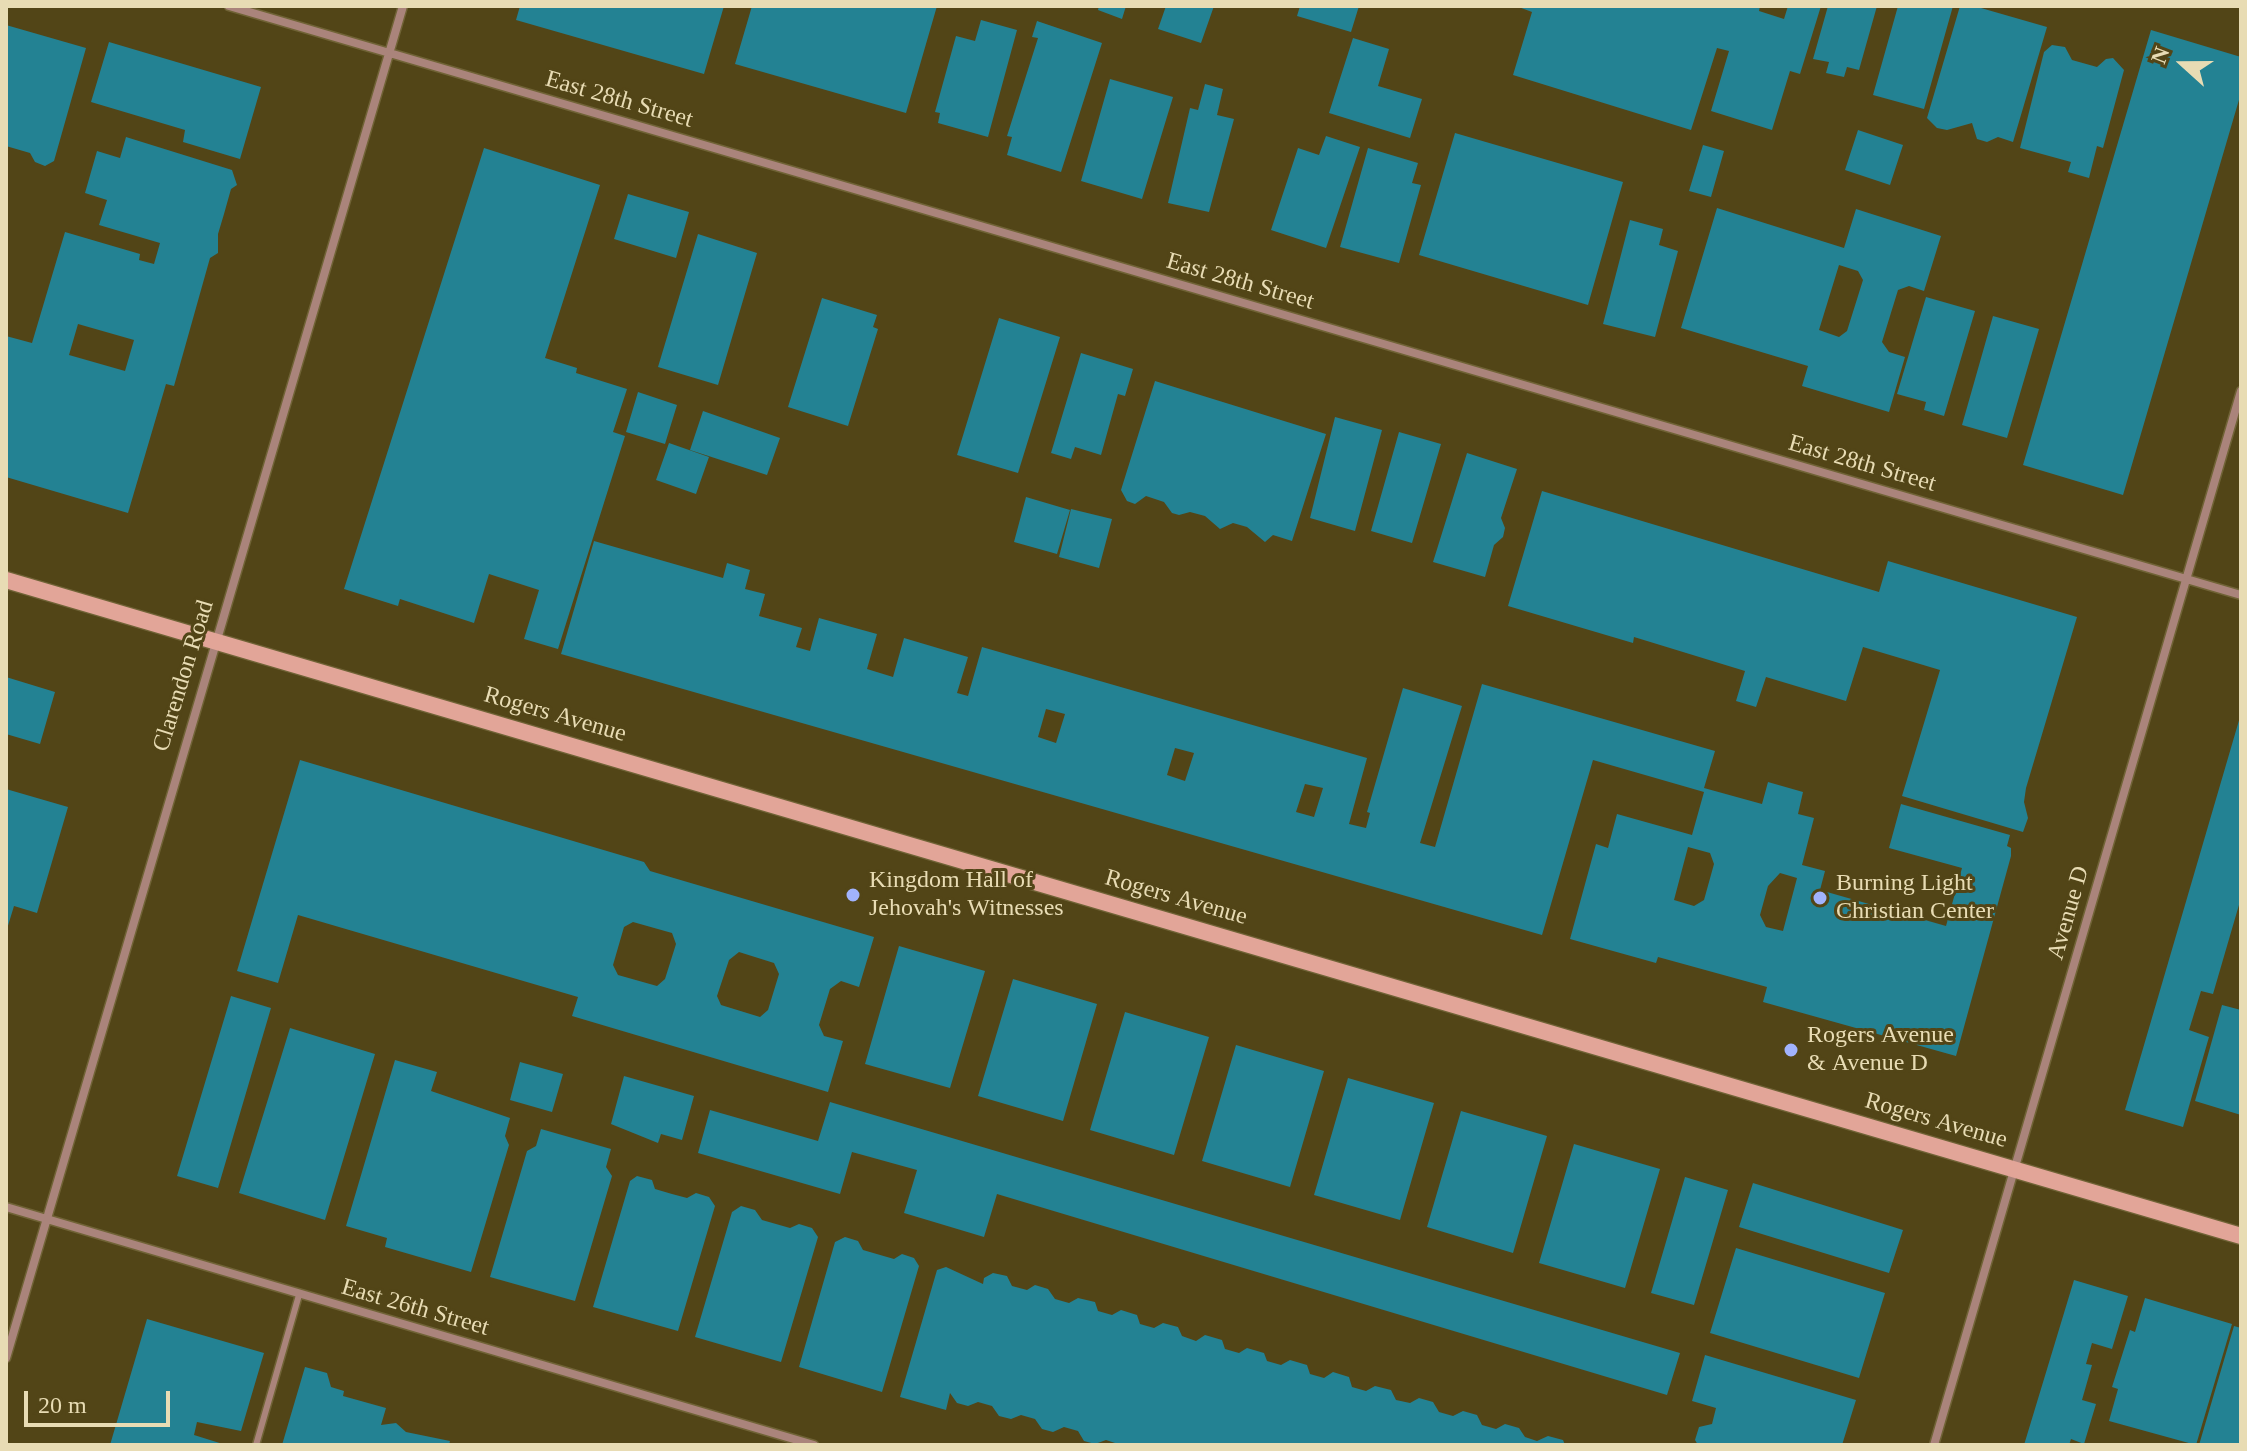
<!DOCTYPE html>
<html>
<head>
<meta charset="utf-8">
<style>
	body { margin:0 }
	#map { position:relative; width:2247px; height:1451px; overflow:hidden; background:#524517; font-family:Georgia,serif }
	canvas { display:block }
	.frame { position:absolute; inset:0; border:8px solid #e8dcb4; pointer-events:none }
	.north { position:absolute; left:2143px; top:24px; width:80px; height:80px; -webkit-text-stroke:6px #524517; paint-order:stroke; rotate:291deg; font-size:22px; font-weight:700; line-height:32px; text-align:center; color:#e8dcb4 }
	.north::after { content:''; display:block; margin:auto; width:28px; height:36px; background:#e8dcb4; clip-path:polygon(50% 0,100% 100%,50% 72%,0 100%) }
	.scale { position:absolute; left:24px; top:1391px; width:146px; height:36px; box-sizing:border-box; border:4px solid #e8dcb4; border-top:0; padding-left:10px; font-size:24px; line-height:28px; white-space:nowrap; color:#e8dcb4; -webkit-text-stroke:6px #524517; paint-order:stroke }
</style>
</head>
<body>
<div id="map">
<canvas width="2247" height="1451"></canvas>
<div class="frame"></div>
<div class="north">N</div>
<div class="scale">20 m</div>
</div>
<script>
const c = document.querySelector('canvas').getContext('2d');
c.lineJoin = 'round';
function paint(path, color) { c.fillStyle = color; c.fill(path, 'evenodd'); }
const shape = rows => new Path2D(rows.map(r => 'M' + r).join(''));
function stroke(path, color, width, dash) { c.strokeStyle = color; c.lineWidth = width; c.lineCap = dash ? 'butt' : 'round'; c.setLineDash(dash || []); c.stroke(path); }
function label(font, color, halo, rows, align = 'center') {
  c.font = font + ' Georgia,serif'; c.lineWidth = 6; c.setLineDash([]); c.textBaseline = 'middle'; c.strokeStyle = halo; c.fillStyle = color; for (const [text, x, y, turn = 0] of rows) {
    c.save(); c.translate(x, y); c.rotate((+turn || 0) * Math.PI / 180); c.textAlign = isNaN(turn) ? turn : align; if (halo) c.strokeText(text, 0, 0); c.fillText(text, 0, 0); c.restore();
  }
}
const building = shape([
	[520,6,724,6,704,74,516,20],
	[752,6,937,6,906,113,735,64],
	[1099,6,1126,6,1122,19,1098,10],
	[1166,6,1214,6,1201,43,1158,29],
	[1300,6,1359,6,1351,32,1297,16],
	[1516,6,1760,6,1759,11,1784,19,1788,6,1821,6,1800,74,1790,71,1772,130,1711,111,1729,51,1717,48,1691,130,1513,75,1532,12],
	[1828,6,1877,6,1859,70,1847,67,1844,77,1826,73,1829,62,1813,59],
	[1898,6,1953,6,1924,109,1873,95],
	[1960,6,1974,6,2047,27,2013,142,1998,137,1987,142,1977,139,1972,123,1947,130,1937,128,1927,118],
	[981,20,1017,30,988,137,938,123,940,113,935,112,956,36,975,41],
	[1037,21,1102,43,1061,172,1007,155,1012,137,1007,136,1038,38,1032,37],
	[6,25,86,48,54,161,45,166,35,162,30,153,6,146],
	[2151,30,2241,57,2241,93,2123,495,2023,465],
	[1353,38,1389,49,1378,86,1422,99,1410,138,1329,113],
	[109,42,261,87,240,159,183,142,185,130,91,102],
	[2052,45,2065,47,2072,60,2097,67,2106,59,2113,58,2124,70,2103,148,2097,146,2089,178,2068,172,2071,162,2020,148,2044,52],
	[1110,79,1173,97,1142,199,1081,181],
	[1205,84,1223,89,1217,115,1234,119,1209,212,1168,203,1190,108,1198,110],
	[1858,130,1903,145,1890,185,1845,170],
	[1455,133,1623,182,1588,305,1419,255],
	[1326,136,1360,147,1326,248,1271,230,1298,148,1319,155],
	[126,137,232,170,237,185,231,189,224,214,218,234,218,253,210,258,174,386,166,384,128,513,6,477,6,336,32,343,65,232,140,254,139,260,154,264,160,243,99,225,107,200,85,193,97,151,120,158],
	[78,324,134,340,125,371,69,355],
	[1703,145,1724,151,1711,197,1689,191],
	[484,148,600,185,545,358,577,368,576,373,627,389,613,432,625,436,558,649,524,639,539,590,489,574,474,623,400,599,398,606,344,589],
	[1368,148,1418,163,1412,183,1421,185,1399,263,1340,247],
	[628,194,689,212,676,258,614,239],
	[1717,208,1844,248,1856,209,1941,236,1924,291,1909,286,1898,290,1882,342,1889,352,1905,357,1889,412,1802,386,1808,366,1681,328],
	[1839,265,1858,271,1863,280,1847,331,1839,337,1819,330],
	[1630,220,1663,229,1659,245,1678,251,1655,337,1603,324],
	[698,234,757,253,718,385,658,367],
	[1926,297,1975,311,1944,416,1924,410,1926,402,1897,394],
	[822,298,877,315,873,327,878,329,848,426,788,407],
	[1993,316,2039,329,2007,438,1962,425],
	[999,318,1060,337,1018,473,957,455],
	[1081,353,1133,369,1125,396,1118,394,1101,455,1075,447,1071,459,1051,453],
	[1155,381,1326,434,1292,541,1273,535,1265,542,1247,527,1233,523,1220,529,1205,516,1190,512,1179,515,1172,513,1164,502,1146,496,1135,504,1127,501,1121,490],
	[638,392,677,405,665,444,626,432],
	[703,411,780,438,767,475,690,450],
	[1335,417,1382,430,1355,531,1310,518],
	[1399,432,1441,444,1412,543,1371,531],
	[669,443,709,457,696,494,656,480],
	[1467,453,1517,469,1501,518,1505,528,1503,537,1494,545,1485,577,1433,562],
	[1542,491,1879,592,1888,561,2077,617,2026,788,2024,802,2028,818,2023,832,1902,796,1940,670,1863,647,1846,701,1766,677,1756,707,1736,701,1745,671,1634,637,1633,643,1508,606],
	[1026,497,1070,510,1057,554,1014,542],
	[1071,509,1112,519,1099,568,1059,557],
	[594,541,723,578,727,563,750,570,745,589,765,594,759,616,802,628,796,647,810,651,819,618,877,634,867,669,893,677,904,638,968,657,957,693,968,696,982,647,1367,758,1349,824,1366,828,1370,813,1367,812,1403,688,1462,706,1420,843,1435,847,1482,684,1715,751,1704,788,1762,804,1768,782,1803,792,1798,814,1814,818,1802,865,1825,871,1820,890,1946,926,1962,868,1889,848,1901,804,2010,835,2007,846,2011,848,2011,856,1956,1056,1763,1002,1767,987,1658,957,1656,963,1570,939,1596,844,1608,848,1617,814,1692,835,1704,792,1593,760,1542,935,561,654],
	[1046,709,1065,714,1056,743,1038,737],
	[1175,748,1194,753,1185,781,1167,775],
	[1305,784,1323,788,1314,817,1296,812],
	[1688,847,1710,853,1714,864,1704,900,1694,906,1674,900],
	[1780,873,1797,878,1783,931,1766,927,1760,915,1768,886],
	[6,677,55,692,40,744,6,734],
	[2240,717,2241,898,2213,994,2201,991,2189,1030,2209,1037,2183,1127,2125,1110],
	[300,760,644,862,650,871,874,937,859,987,841,981,830,989,819,1025,824,1036,843,1041,828,1092,572,1016,578,997,298,915,278,983,237,971],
	[633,922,672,933,676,944,665,979,657,986,618,975,613,965,624,927],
	[739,952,774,963,779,974,768,1010,760,1017,721,1005,717,996,729,960],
	[6,789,68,807,37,913,14,906,7,929],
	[899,946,985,971,950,1088,865,1064],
	[1013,979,1097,1004,1063,1121,978,1096],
	[231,996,271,1008,218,1188,177,1176],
	[2222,1005,2241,1010,2241,1115,2195,1101],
	[1125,1012,1209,1037,1174,1155,1090,1130],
	[290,1028,375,1054,325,1220,239,1193],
	[1236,1045,1324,1071,1290,1187,1202,1161],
	[395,1060,437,1072,431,1091,510,1118,505,1136,509,1145,471,1272,385,1247,387,1238,346,1226],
	[520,1062,563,1074,552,1112,510,1100],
	[624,1076,694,1096,682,1140,661,1134,658,1143,611,1124],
	[1348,1078,1434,1103,1400,1220,1314,1195],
	[830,1102,1680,1353,1667,1395,997,1194,984,1237,904,1213,917,1170,852,1152,840,1194,698,1153,710,1110,818,1141],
	[1461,1111,1547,1136,1513,1253,1427,1227],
	[541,1129,611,1149,606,1167,612,1176,575,1301,490,1277,527,1151,536,1146],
	[1574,1144,1660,1169,1625,1288,1539,1263],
	[637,1176,652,1180,655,1189,672,1194,687,1198,696,1193,709,1197,715,1206,678,1331,593,1307,630,1181],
	[1685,1177,1728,1190,1694,1305,1651,1293],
	[1753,1183,1903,1230,1889,1273,1739,1227],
	[741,1206,755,1210,762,1220,790,1228,799,1224,812,1228,818,1237,781,1362,695,1337,732,1212],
	[845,1237,858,1241,863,1250,894,1259,902,1254,914,1258,919,1266,882,1392,799,1367,835,1242],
	[1736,1248,1885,1293,1859,1378,1710,1333],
	[946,1267,983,1284,984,1278,993,1273,1007,1276,1012,1286,1027,1290,1035,1285,1048,1289,1055,1299,1069,1303,1078,1298,1095,1302,1098,1311,1112,1315,1121,1310,1137,1315,1140,1324,1154,1328,1163,1323,1178,1327,1182,1336,1196,1341,1205,1335,1222,1340,1225,1349,1239,1353,1247,1348,1264,1353,1267,1361,1281,1365,1290,1360,1307,1365,1310,1374,1324,1378,1333,1372,1349,1377,1352,1387,1366,1391,1375,1386,1391,1390,1396,1400,1410,1403,1419,1398,1433,1402,1439,1412,1453,1416,1463,1411,1477,1415,1482,1425,1496,1429,1505,1424,1519,1428,1525,1437,1537,1441,1548,1436,1563,1440,1565,1445,1121,1445,1106,1440,1095,1444,1084,1441,1078,1431,1064,1427,1053,1432,1042,1429,1035,1419,1021,1415,1011,1419,999,1416,992,1406,978,1402,968,1406,957,1403,950,1393,946,1410,900,1397,937,1270],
	[2074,1280,2128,1296,2112,1349,2092,1343,2086,1364,2092,1365,2082,1400,2096,1404,2084,1444,2071,1439,2069,1445,2024,1445],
	[2145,1298,2232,1324,2196,1445,2109,1421,2118,1389,2112,1387,2130,1330,2135,1332],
	[147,1319,264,1353,241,1431,197,1422,194,1435,226,1445,110,1445],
	[2234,1326,2241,1328,2241,1445,2199,1445],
	[1705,1355,1856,1400,1842,1445,1698,1445,1695,1440,1699,1427,1712,1424,1716,1408,1692,1401],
	[305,1367,327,1373,331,1387,344,1391,343,1396,386,1408,381,1425,396,1423,406,1432,450,1441,449,1445,282,1445]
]);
const service = shape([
	[256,1445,299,1295]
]);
const minor = shape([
	[229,6,2241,595],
	[6,1207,814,1445],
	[6,1358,403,6],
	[1934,1445,2241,391]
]);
const secondary = shape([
	[6,580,2241,1236]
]);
const markers = [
	[853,895,8,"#a1b3fd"],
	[1820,898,8,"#a1b3fd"],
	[1791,1050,8,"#a1b3fd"]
];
const streetNames = [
	["East 28th Street",619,100,16],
	["East 28th Street",1240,282,16],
	["East 28th Street",1862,464,16],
	["Clarendon Road",184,676,-73],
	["Rogers Avenue",555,715,16],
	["Rogers Avenue",1176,898,16],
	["Avenue D",2069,913,-74],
	["Rogers Avenue",1936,1121,16],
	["East 26th Street",415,1308,16]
];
const poiNames = [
	["Kingdom Hall of",869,881],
	["Jehovah's Witnesses",869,909],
	["Burning Light",1836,884],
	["Christian Center",1836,912],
	["Rogers Avenue",1807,1036],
	["& Avenue D",1807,1064]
];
paint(building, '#238293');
stroke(service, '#706336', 9);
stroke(minor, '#706336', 11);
stroke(secondary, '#706336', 19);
stroke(service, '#aa847b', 6);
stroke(minor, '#aa847b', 8);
stroke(secondary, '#e2a598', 16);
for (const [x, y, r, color] of markers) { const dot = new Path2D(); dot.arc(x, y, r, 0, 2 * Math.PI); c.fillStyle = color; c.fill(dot); stroke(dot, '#524517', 3); }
label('24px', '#e8dcb4', '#524517', streetNames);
label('24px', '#e8dcb4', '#524517', poiNames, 'left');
</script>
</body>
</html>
